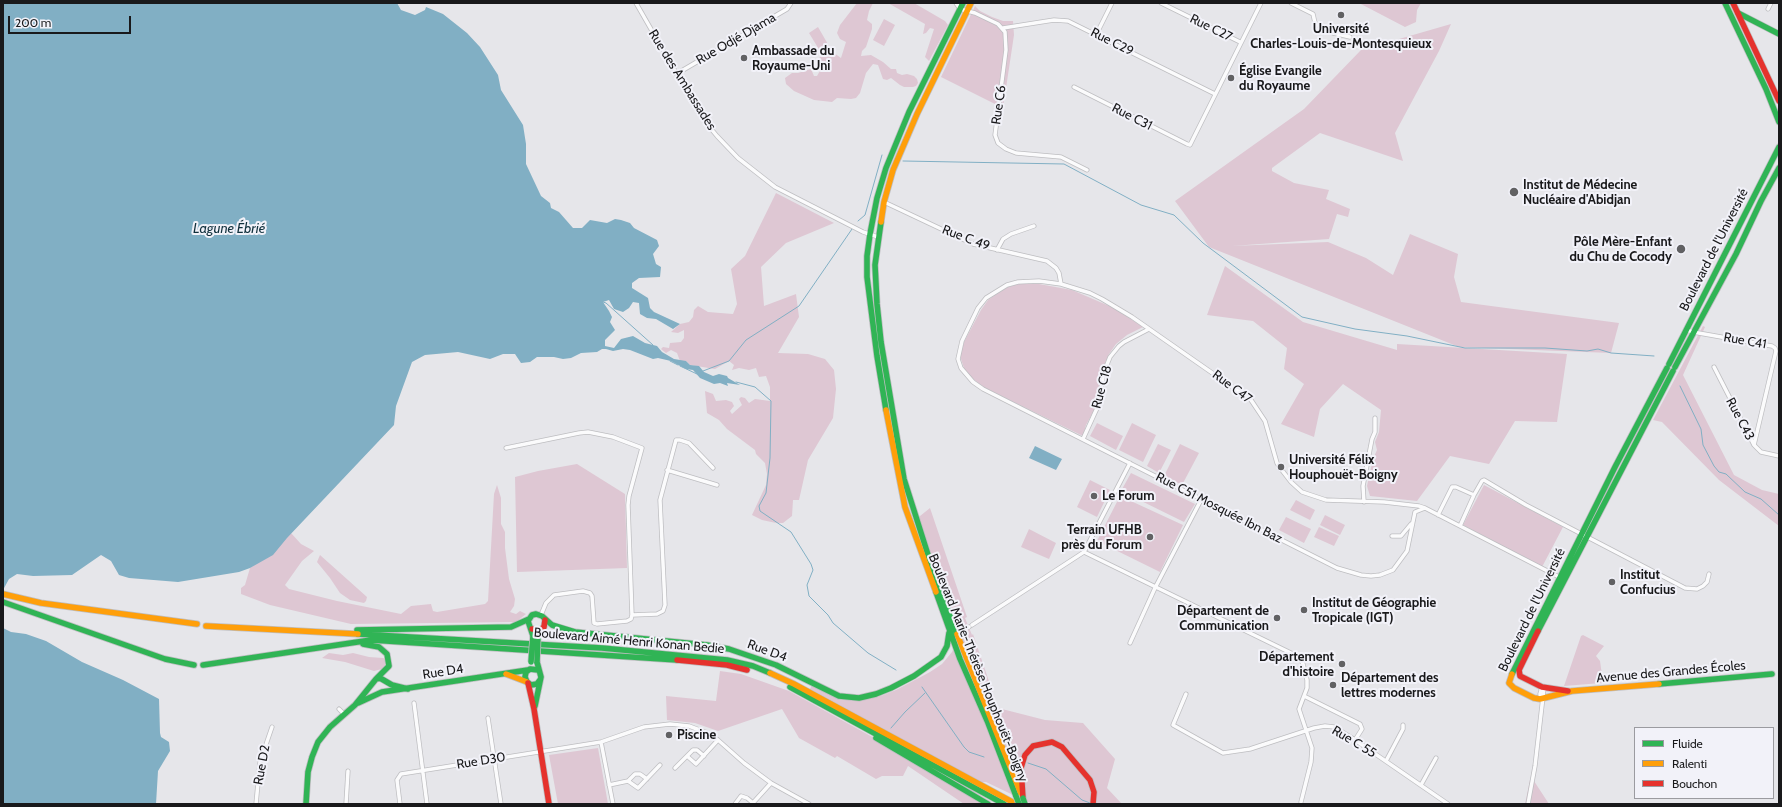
<!DOCTYPE html>
<html>
<head>
<meta charset="utf-8">
<style>
	body { margin:0 }
	#map { position:relative; width:1782px; height:807px; overflow:hidden; background:#e6e6ea; font-family:Cabin,sans-serif }
	canvas { display:block }
	.frame { position:absolute; inset:0; border:4px solid #19191b; pointer-events:none }
	.legend { position:absolute; left:1634px; top:727px; width:140px; height:72px; box-sizing:border-box; background:#f2f2f9; border:1px solid #9b9ba0; margin:0; padding:5px 7px; list-style:none; font-size:12px; color:#19191b }
	.legend li { display:flex; align-items:center; gap:8px; height:20px }
	.legend b { width:20px; border:1px solid #9b9ba0 }
	.scale { position:absolute; left:8px; top:16px; width:123px; height:18px; box-sizing:border-box; border:2px solid #19191b; border-top:0; padding-left:5px; font-size:12px; line-height:14px; white-space:nowrap; color:#19191b; -webkit-text-stroke:3px #f2f2f9; paint-order:stroke }
</style>
</head>
<body>
<div id="map">
<canvas width="1782" height="807"></canvas>
<div class="frame"></div>
<ul class="legend">
<li><b style="height:5px;background:#30b455"></b>Fluide</li>
<li><b style="height:5px;background:#ff9f0a"></b>Ralenti</li>
<li><b style="height:5px;background:#e5322d"></b>Bouchon</li>
</ul>
<div class="scale">200 m</div>
</div>
<script>
const c = document.querySelector('canvas').getContext('2d');
c.lineJoin = 'round';
function paint(path, color) { c.fillStyle = color; c.fill(path, 'evenodd'); }
const shape = rows => new Path2D(rows.map(r => 'M' + r).join(''));
function stroke(path, color, width, dash) { c.strokeStyle = color; c.lineWidth = width; c.lineCap = dash ? 'butt' : 'round'; c.setLineDash(dash || []); c.stroke(path); }
function label(font, color, halo, rows, align = 'center') {
  c.font = font + ' Cabin,sans-serif'; c.lineWidth = 4; c.setLineDash([]); c.textBaseline = 'middle'; c.strokeStyle = halo; c.fillStyle = color; for (const [text, x, y, turn = 0] of rows) {
    c.save(); c.translate(x, y); c.rotate((+turn || 0) * Math.PI / 180); c.textAlign = isNaN(turn) ? turn : align; if (halo) c.strokeText(text, 0, 0); c.fillText(text, 0, 0); c.restore();
  }
}
const green = shape([
	[857,3,873,3,869,11,867,20,872,24,872,29,866,47,862,51,861,56,871,55,883,62,891,69,896,69,897,73,902,75,907,74,914,76,917,79,918,83,916,86,913,87,904,87,900,85,891,78,887,80,883,79,878,65,873,64,866,73,860,93,856,98,851,99,837,98,832,102,814,100,794,91,786,84,785,78,792,73,798,73,811,69,814,76,817,76,821,69,818,59,826,52,834,53,841,58,846,42,840,39,837,33,840,25],
	[888,3,914,3,945,21,948,25,929,61,925,57,934,29,930,28,926,33,923,34,925,24],
	[1359,3,1421,3,1417,10,1416,22,1405,27],
	[975,6,980,11,992,17,1003,21,1013,21,1014,35,1003,108,941,77],
	[884,19,895,25,884,46,873,40],
	[1451,24,1439,51,1395,133,1403,161,1320,133,1272,168,1272,171,1294,183,1329,190,1326,199,1350,209,1348,217,1337,214,1329,239,1232,246,1328,242,1366,258,1393,275,1410,234,1458,254,1454,277,1461,302,1619,323,1611,353,1459,347,1209,247,1175,201,1304,109,1361,50],
	[818,27,829,46,820,51,809,33],
	[776,193,834,223,786,243,761,267,764,306,796,294,799,317,778,353,808,354,825,359,834,370,836,389,833,418,808,460,799,500,793,500,792,516,783,523,776,523,762,520,752,515,766,485,767,474,765,463,756,454,755,450,727,429,719,420,707,413,705,391,713,394,716,401,726,400,732,402,734,406,730,411,732,414,742,405,739,399,741,397,745,398,749,403,755,399,770,401,770,387,766,376,759,377,756,368,749,370,739,368,732,370,734,365,729,361,715,369,690,365,686,361,680,361,677,353,671,350,666,353,661,349,663,347,669,348,670,343,681,342,684,338,684,330,678,333,671,332,680,324,689,322,693,317,694,310,698,306,708,312,733,314,737,304,731,269,745,256],
	[1225,266,1303,322,1397,350,1397,344,1567,354,1557,422,1515,421,1489,464,1450,456,1417,501,1370,496,1367,486,1373,459,1377,450,1375,442,1379,432,1381,410,1343,384,1320,409,1314,437,1281,424,1304,384,1284,369,1287,348,1253,321,1207,315],
	[1019,284,1039,284,1072,290,1114,308,1143,327,1127,335,1116,344,1109,354,1101,373,1097,405,1086,425,1083,436,983,387,967,374,964,368,961,359,961,352,964,342,981,310,988,300,998,293,1008,287],
	[1703,326,1705,327,1683,375,1734,475,1762,490,1779,494,1779,526,1719,480,1662,422,1653,420],
	[1097,423,1123,436,1116,450,1090,436],
	[1132,423,1156,435,1143,462,1119,450],
	[1158,444,1171,450,1159,473,1147,466],
	[1180,444,1199,453,1182,485,1164,476],
	[577,464,625,494,627,568,517,572,515,477,538,471],
	[1131,473,1195,504,1184,522,1121,491],
	[1090,480,1110,490,1097,517,1077,507],
	[497,485,501,498,501,524,505,532,505,548,509,579,515,599,514,606,510,612,516,614,520,611,526,614,516,622,351,624,270,605,241,594,241,588,245,585,250,568,257,563,291,533,301,544,314,551,302,561,285,585,289,589,337,601,401,614,411,606,431,604,433,611,437,612,485,604,488,601,494,494],
	[1484,485,1563,527,1542,567,1463,525],
	[1120,496,1183,525,1160,572,1097,541],
	[1296,500,1315,510,1310,520,1290,510],
	[930,508,967,617,965,618,972,635,973,634,998,708,1045,720,1083,723,1115,759,1107,788,1122,804,1032,804,986,782,981,782,810,689,812,685,836,697,848,700,881,696,896,690,930,672,942,664,952,652,955,645,954,634,936,591,915,520],
	[1325,515,1345,525,1340,535,1320,525],
	[1286,517,1311,529,1304,543,1279,530],
	[1319,527,1339,536,1334,546,1314,537],
	[1029,529,1056,543,1049,559,1021,547],
	[320,555,367,597,366,601,364,603,350,600,340,593,330,578,317,562],
	[1583,635,1604,646,1596,656,1600,661,1603,682,1601,683,1564,686,1581,636],
	[329,653,343,655,353,653,369,657,383,658,386,659,387,663,382,669,374,671,345,662,322,658],
	[720,671,741,674,789,691,994,804,964,804,908,766,903,776,882,776,876,779,837,756,835,758,799,738,782,709,718,731,695,723,667,720,666,696,716,701],
	[598,748,608,804,558,804,549,755],
	[1530,780,1534,781,1549,804,1525,804]
]);
const water = shape([
	[3,3,397,3,401,10,415,15,425,10,426,7,443,14,467,33,480,47,498,75,501,90,523,125,526,144,526,164,541,196,550,203,551,208,559,212,573,228,582,228,590,220,607,223,615,219,621,220,630,223,634,228,657,240,659,246,653,254,656,264,661,267,660,277,639,278,632,283,632,288,648,298,650,308,654,312,680,324,673,329,656,319,647,318,640,314,639,303,633,302,629,308,623,312,614,309,609,300,603,302,609,311,612,317,610,322,615,330,605,340,605,346,614,348,621,339,633,336,645,343,657,346,662,352,674,359,686,361,690,365,699,366,704,372,713,376,719,374,727,376,728,378,740,385,727,383,728,386,720,383,714,384,700,378,693,370,686,369,671,361,658,358,653,359,630,350,623,349,613,351,606,349,602,349,597,352,581,353,571,358,563,359,554,357,537,357,530,362,521,363,515,354,503,354,490,359,458,352,425,355,412,362,396,406,394,425,287,538,273,555,250,568,239,572,178,582,129,578,119,575,111,561,101,555,72,575,33,576,17,574,9,579,3,590],
	[1035,446,1062,459,1056,470,1029,458],
	[3,628,11,632,26,634,46,641,82,662,123,680,159,699,160,733,161,737,169,742,170,751,158,771,156,804,3,804]
]);
const stream = shape([
	[903,161,1064,164,1141,205,1174,215,1203,243,1302,317,1355,329,1407,336,1465,348,1545,348,1587,351,1598,349,1611,353,1654,356],
	[858,221,865,215,882,155],
	[603,302,606,303,653,345],
	[670,361,678,365],
	[680,366,697,374],
	[703,371,729,361,746,340,799,306,852,229],
	[736,382,755,387,771,401,770,458,766,493,759,506,760,511,791,532,811,564,813,570,807,585,809,596,828,615,833,623,868,653,896,670],
	[1680,386,1701,429,1703,445,1714,466,1719,472,1726,474,1745,492,1761,499,1779,515],
	[922,687,964,747,969,752,984,757],
	[891,728,905,712,925,693],
	[1028,763,1046,769,1082,800,1090,803]
]);
const street = shape([
	[636,3,702,118,717,136,738,158,775,187,863,232,878,237],
	[956,3,960,9,975,13,998,24,1005,32,1006,50,995,135,998,143,1006,149,1016,153,1061,157,1087,170],
	[1161,3,1240,42],
	[1291,3,1313,14,1315,23,1318,25,1333,33,1350,37],
	[1768,9,1771,3],
	[1003,28,1054,20,1068,21,1215,94],
	[1096,35,1112,3],
	[678,73,787,9,791,3],
	[1074,87,1187,144,1190,145,1261,3],
	[884,202,973,244,1047,261,1056,268,1059,273,1061,284],
	[997,250,1003,239,1011,234,1034,226],
	[1687,330,1693,332,1772,346,1775,348,1776,351,1754,445],
	[1714,367,1754,445,1761,452,1779,456],
	[1083,439,1098,406,1104,372,1110,357,1119,346,1124,342,1149,329],
	[506,448,579,433,588,432,613,437,642,448,629,496,628,505,632,615,631,619,627,621,597,624,594,623,592,596,590,593,583,591,554,595,546,603,541,615],
	[667,470,717,485],
	[1364,502,1363,486,1372,439,1375,432,1375,418],
	[1425,508,1415,512,1407,551,1393,570,1380,575,1371,576,1361,575,1337,568,983,389,973,382,961,368,958,359,962,341,978,308,986,298,1007,285,1018,282,1039,281,1061,284,1090,293,1102,299,1132,317,1251,400,1265,421,1277,463,1281,469,1291,482,1302,492,1326,500,1384,502,1419,506,1425,508,1561,578],
	[1438,515,1452,487,1456,487,1474,495],
	[1460,526,1474,495,1482,481,1484,480,1526,505,1685,588,1697,589,1703,586,1707,582,1709,574],
	[1392,536,1401,536,1411,524],
	[1084,552,1295,655,1301,660,1303,664,1307,680,1307,688,1299,709,1312,748,1311,762,1301,802],
	[632,615,657,614,663,611,665,605,660,500,676,440,680,440,689,443,713,468],
	[972,625,1084,552,1130,463],
	[956,632,969,627],
	[1130,643,1155,588,1202,498],
	[1186,694,1173,725,1223,753,1250,749,1314,728,1325,726,1334,727,1355,740,1448,804],
	[1304,696,1360,724,1362,729,1355,740],
	[1541,700,1540,694,1542,687],
	[414,703,427,804],
	[339,709,344,714],
	[488,718,501,804],
	[601,742,613,804],
	[687,756,696,764,718,740],
	[1386,761,1403,729,1403,725],
	[675,768,693,750,697,750,704,756],
	[628,781,638,788,660,765],
	[609,785,628,781,635,774,640,774,647,779],
	[1421,785,1436,758],
	[256,804,260,762,272,727],
	[346,804,348,771],
	[400,804,397,780,401,774,601,742,644,727,670,724,689,726,705,732,718,740,744,763,771,783,809,804],
	[735,804,741,796,747,798,753,803],
	[752,804,771,783],
	[1528,804,1535,766,1544,688]
]);
const fast = shape([
	[1725,3,1766,89,1779,122],
	[1738,13,1779,34],
	[881,222,875,265,877,304,881,342,904,479,930,561,957,634],
	[1669,364,1779,147],
	[1675,367,1736,254,1761,201,1779,168],
	[886,410,877,356,867,277,867,256,870,234,877,198,886,168,909,112,963,3],
	[936,592,960,659,988,723,1016,796],
	[3,602,165,659,194,665],
	[357,630,511,627,529,619],
	[1538,631,1673,371],
	[358,634,602,648,727,660,753,666,770,673],
	[533,636,528,621,532,615,536,614,542,616,552,625,575,632,707,645,729,649,776,665,839,696,859,698,876,694,891,688,914,676,941,657,947,646,949,633],
	[363,644,379,647,387,654,389,666,377,678],
	[203,665,371,640,677,660],
	[538,670,530,669,526,672,525,677,527,682,531,685,537,684,540,680],
	[1512,674,1615,467,1667,368],
	[1659,684,1772,674],
	[790,687,1004,804],
	[358,703,382,692,528,670],
	[535,706,541,677,537,662],
	[876,738,988,804],
	[306,804,308,772,312,757,318,742,330,727,355,705,376,679,380,678,392,685,408,689]
]);
const slow = shape([
	[881,222,884,202,893,170,917,114,971,3],
	[886,410,905,507,936,592],
	[3,594,41,603,197,624],
	[206,626,358,634],
	[957,634,1021,794],
	[770,673,794,684,1016,804],
	[506,674,527,682],
	[1512,674,1509,683,1514,688,1534,698,1540,699,1572,691,1659,684]
]);
const jam = shape([
	[1733,3,1779,101],
	[532,629,540,630,544,627,545,620],
	[1538,631,1519,670,1520,676,1542,687,1568,691],
	[677,660,727,665,747,670],
	[528,683,534,709,549,804],
	[1023,798,1021,768,1025,755,1033,746,1052,742,1062,747,1090,780,1094,792,1093,804]
]);
const fastBridge = shape([
	[531,662,533,636],
	[537,662,538,636],
	[1016,796,1019,804],
	[1023,798,1025,804]
]);
const markers = [
	[1341,15,4,"#616163"],
	[744,58,4,"#616163"],
	[1231,78,4,"#616163"],
	[1514,192,5,"#616163"],
	[1681,249,5,"#616163"],
	[1281,467,4,"#616163"],
	[1094,496,4,"#616163"],
	[1150,537,4,"#616163"],
	[1612,582,4,"#616163"],
	[1304,610,4,"#616163"],
	[1277,618,4,"#616163"],
	[1342,664,4,"#616163"],
	[1333,685,4,"#616163"],
	[669,735,4,"#616163"]
];
const streetNames = [
	["Rue C27",1211,28,26],
	["Rue Odjé Djama",736,39,-30],
	["Rue C29",1112,42,27],
	["Rue des Ambassades",682,80,58],
	["Rue C6",999,105,-82],
	["Rue C31",1132,117,27],
	["Rue C 49",966,238,21],
	["Boulevard de l'Université",1714,250,-63],
	["Rue C41",1745,341,10],
	["Rue C18",1102,387,-75],
	["Rue C47",1232,387,37],
	["Rue C43",1740,419,62],
	["Rue C51 Mosquée Ibn Baz",1219,508,27],
	["Boulevard de l'Université",1532,610,-64],
	["Boulevard Aimé Henri Konan Bedie",629,641,5],
	["Rue D4",767,651,20],
	["Boulevard Marie-Thérèse Houphouët-Boigny",978,668,68],
	["Rue D4",443,672,-9],
	["Avenue des Grandes Écoles",1671,672,-5],
	["Rue C 55",1354,742,31],
	["Rue D30",481,761,-9],
	["Rue D2",262,765,-79]
];
const poiNames = [
	["Université",1341,29,"center"],
	["Charles-Louis-de-Montesquieux",1341,44,"center"],
	["Ambassade du",752,51],
	["Royaume-Uni",752,66],
	["Église Evangile",1239,71],
	["du Royaume",1239,86],
	["Institut de Médecine",1523,185],
	["Nucléaire d'Abidjan",1523,200],
	["Pôle Mère-Enfant",1672,242,"right"],
	["du Chu de Cocody",1672,257,"right"],
	["Université Félix",1289,460],
	["Houphouët-Boigny",1289,475],
	["Le Forum",1102,496],
	["Terrain UFHB",1142,530,"right"],
	["près du Forum",1142,545,"right"],
	["Institut",1620,575],
	["Confucius",1620,590],
	["Institut de Géographie",1312,603],
	["Tropicale (IGT)",1312,618],
	["Département de",1269,611,"right"],
	["Communication",1269,626,"right"],
	["Département",1334,657,"right"],
	["d'histoire",1334,672,"right"],
	["Département des",1341,678],
	["lettres modernes",1341,693],
	["Piscine",677,735]
];
const waterNames = [
	["Lagune Ébrié",229,229]
];
paint(green, '#dec7d3');
paint(water, '#81afc4');
stroke(stream, '#81afc4', 1);
stroke(street, '#bebec1', 5);
stroke(fast, '#bebec1', 7);
stroke(slow, '#bebec1', 7);
stroke(jam, '#bebec1', 7);
stroke(street, '#fbfbfc', 3.5);
stroke(fast, '#30b455', 5.5);
stroke(slow, '#ff9f0a', 5.5);
stroke(jam, '#e5322d', 5.5);
stroke(fastBridge, '#bebec1', 7, []);
stroke(fastBridge, '#30b455', 5.5);
for (const [x, y, r, color] of markers) { const dot = new Path2D(); dot.arc(x, y, r, 0, 2 * Math.PI); c.fillStyle = color; c.fill(dot); stroke(dot, '#f2f2f9', 1.5); }
label('13px', '#19191b', '#f2f2f9', streetNames);
label('bold 13px', '#19191b', '#f2f2f9', poiNames, 'left');
label('italic 14px', '#10303c', '#f2f2f9', waterNames);
</script>
</body>
</html>
